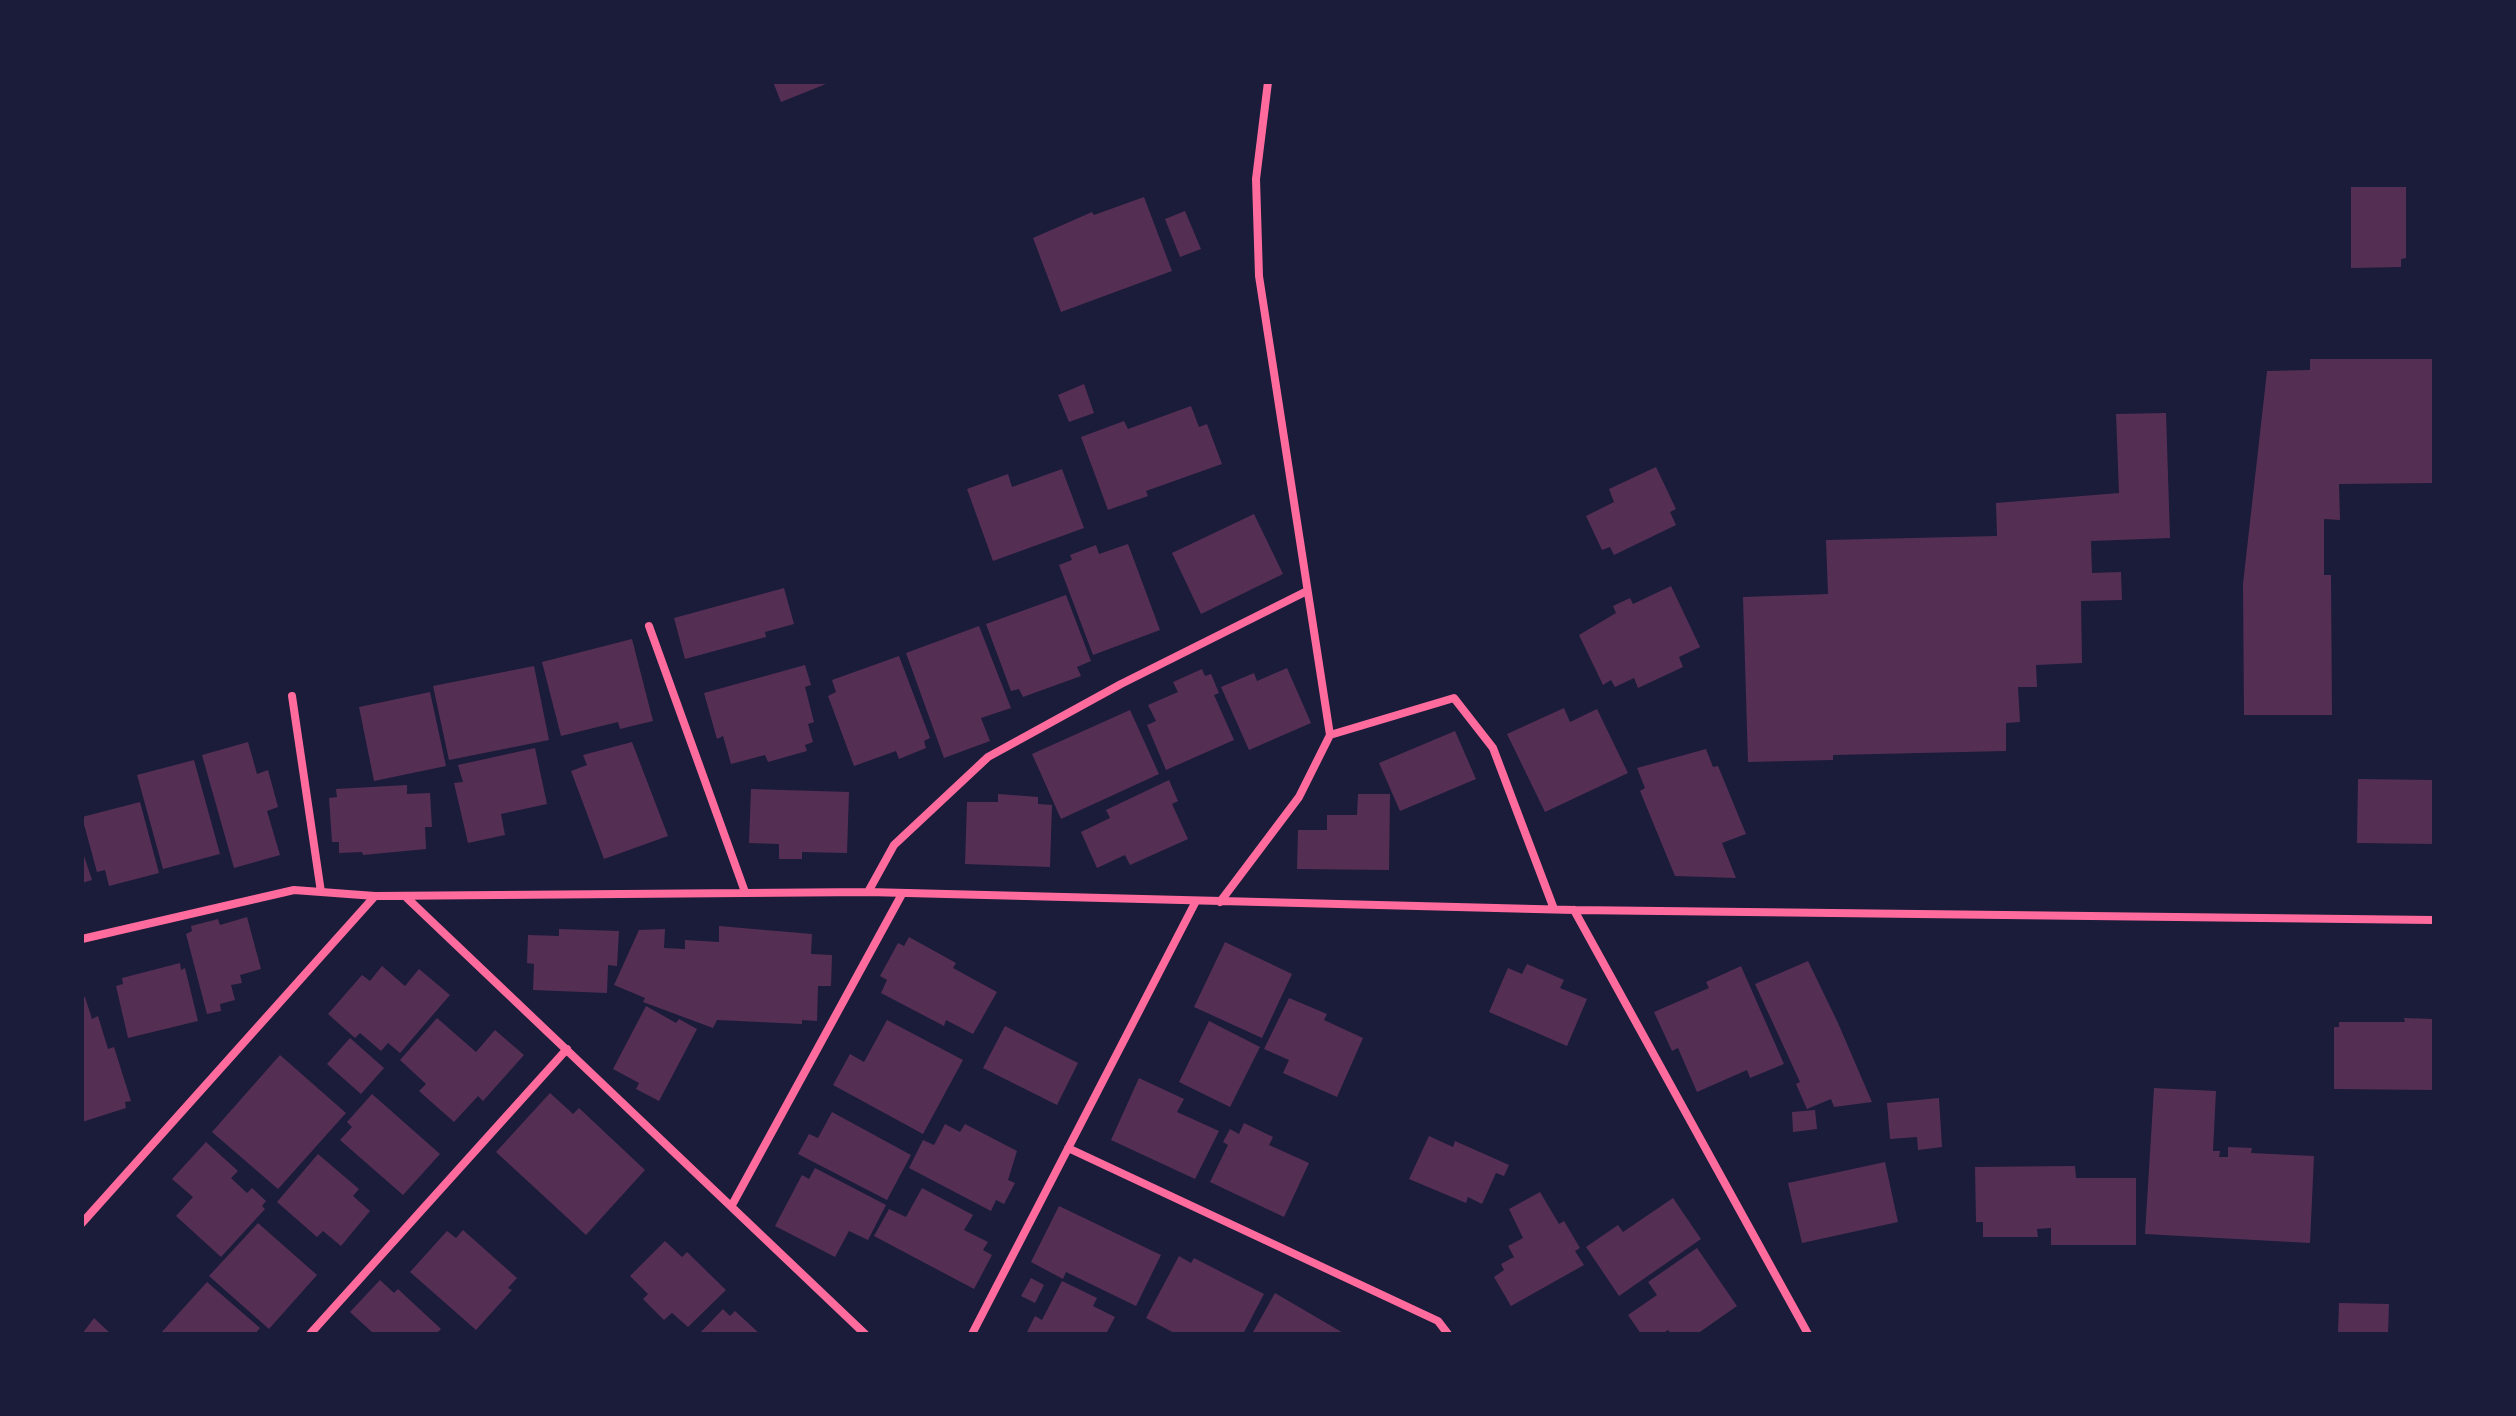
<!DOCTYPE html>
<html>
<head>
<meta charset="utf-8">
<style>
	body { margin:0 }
	#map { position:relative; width:2516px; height:1416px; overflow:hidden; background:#1b1b3a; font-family:Signika,sans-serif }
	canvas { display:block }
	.frame { position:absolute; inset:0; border:84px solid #1b1b3a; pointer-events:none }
</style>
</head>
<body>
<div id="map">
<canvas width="2516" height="1416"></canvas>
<div class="frame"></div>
</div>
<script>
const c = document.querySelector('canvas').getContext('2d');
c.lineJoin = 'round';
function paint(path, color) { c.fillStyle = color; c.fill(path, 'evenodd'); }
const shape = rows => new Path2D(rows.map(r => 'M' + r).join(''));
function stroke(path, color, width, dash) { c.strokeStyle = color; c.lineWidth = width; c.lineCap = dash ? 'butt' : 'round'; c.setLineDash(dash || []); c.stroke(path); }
const building = shape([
	[773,82,831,82,781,102],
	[2351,187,2406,187,2406,258,2401,259,2401,267,2351,268],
	[1144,197,1172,271,1061,312,1033,238,1092,212,1094,215],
	[1185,211,1201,249,1180,257,1165,219],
	[2310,359,2434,359,2434,483,2339,484,2340,520,2324,519,2324,575,2331,575,2332,715,2244,715,2243,584,2267,371,2310,370],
	[1084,384,1094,413,1069,422,1058,395],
	[1191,406,1199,427,1207,424,1222,464,1146,491,1148,496,1108,510,1081,437,1124,421,1128,429],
	[2166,413,2170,538,2091,541,2092,573,2121,572,2122,600,2081,601,2082,663,2036,665,2037,687,2018,687,2020,722,2006,723,2006,751,1833,755,1833,760,1748,762,1743,597,1828,594,1826,540,1997,536,1996,503,2119,493,2116,414],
	[1656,467,1676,509,1670,512,1676,525,1614,555,1610,547,1602,550,1586,516,1614,502,1609,489],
	[1062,469,1084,528,993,561,967,489,1008,474,1012,487],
	[1254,514,1283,574,1201,614,1172,553],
	[1128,544,1160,630,1093,655,1059,565,1072,560,1070,555,1096,545,1099,554],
	[1671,586,1700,647,1679,657,1683,667,1638,688,1634,678,1615,687,1611,680,1603,685,1579,635,1616,613,1613,606,1630,598,1633,604],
	[784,588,794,624,765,632,766,637,685,659,674,618],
	[1066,595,1091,661,1077,667,1081,676,1023,697,1019,689,1011,691,986,624],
	[979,626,1011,708,981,718,990,741,944,758,906,653],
	[632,639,653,721,620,729,618,722,561,736,542,662],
	[899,656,930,738,924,741,926,748,899,759,896,751,854,766,828,696,836,692,832,680],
	[805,665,811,685,805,687,814,722,808,724,813,742,805,745,807,751,768,762,765,755,731,764,723,736,717,739,704,693],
	[534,666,549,740,449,760,433,686],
	[1287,668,1311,723,1249,750,1221,687,1254,673,1257,681],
	[1202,669,1205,676,1211,674,1219,693,1214,695,1234,740,1166,770,1147,725,1156,721,1148,705,1178,692,1173,682],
	[430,692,446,766,374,781,359,707],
	[1564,708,1570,722,1597,709,1628,773,1545,812,1507,734],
	[1130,710,1159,774,1061,819,1032,754],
	[1455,731,1476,779,1400,811,1379,763],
	[248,742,257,774,268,770,278,807,267,811,280,855,234,868,202,755],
	[632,742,668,836,604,859,571,771,587,765,583,755],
	[535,748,547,804,501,814,505,835,468,843,454,783,463,782,458,765],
	[1706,749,1713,767,1718,766,1746,834,1722,843,1736,878,1675,876,1640,791,1645,788,1637,768],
	[194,760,220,854,163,869,137,775],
	[2358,779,2434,780,2434,844,2357,843],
	[1169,780,1178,801,1172,804,1188,839,1130,865,1125,855,1097,868,1081,832,1110,818,1106,810],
	[407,785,407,794,430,793,432,827,425,827,426,849,363,855,362,852,339,853,339,842,332,842,329,798,337,797,336,789],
	[751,789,849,792,847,853,802,852,802,859,779,859,779,844,749,843],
	[998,794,1038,797,1038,804,1052,805,1050,867,965,864,967,802,998,802],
	[1358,794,1390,794,1389,870,1297,869,1298,830,1327,830,1327,815,1357,815],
	[140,802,159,873,109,886,105,870,97,872,82,817],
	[82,850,92,880,82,883],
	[247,917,261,969,240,975,242,983,231,985,235,1000,220,1004,221,1011,207,1014,186,934,192,931,191,926,218,919,220,925],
	[719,926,812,934,811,954,832,955,831,986,818,986,817,1021,802,1020,802,1024,717,1020,713,1028,643,1002,645,998,614,985,639,930,665,929,664,948,685,949,685,940,719,942],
	[559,929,619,931,617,966,608,965,607,993,533,990,534,964,527,963,528,935,559,936],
	[909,937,956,963,953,968,997,992,973,1034,946,1020,944,1026,881,993,887,980,880,976,898,943,904,946],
	[1225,942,1292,974,1262,1038,1194,1007],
	[1808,961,1838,1023,1872,1102,1834,1107,1831,1099,1807,1109,1796,1084,1800,1082,1755,984],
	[180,963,181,970,185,968,198,1021,128,1038,116,986,123,984,122,978],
	[1527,964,1564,980,1560,988,1587,999,1567,1046,1489,1012,1508,968,1522,974],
	[382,966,405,986,419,969,450,995,400,1053,388,1043,381,1051,360,1033,355,1038,328,1014,362,975,370,981],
	[1741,966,1784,1064,1750,1078,1747,1070,1697,1092,1678,1048,1672,1051,1654,1012,1709,988,1706,982],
	[85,997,92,1019,98,1016,108,1049,114,1047,131,1101,125,1102,126,1108,82,1122,82,998],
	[1289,998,1327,1014,1324,1020,1363,1038,1337,1097,1283,1073,1289,1060,1264,1049],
	[646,1006,676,1023,679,1019,697,1029,659,1101,636,1089,639,1083,613,1069],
	[437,1018,476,1052,495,1030,524,1055,483,1101,478,1096,454,1122,419,1091,426,1084,400,1060],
	[2404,1018,2434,1019,2434,1090,2334,1089,2334,1027,2339,1027,2339,1022,2405,1022],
	[887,1020,963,1060,923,1134,833,1085,850,1054,864,1062],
	[1209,1021,1260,1047,1230,1107,1179,1082],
	[1005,1026,1078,1063,1057,1105,983,1068],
	[350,1038,384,1068,361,1094,327,1064],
	[280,1055,346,1113,278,1189,212,1132],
	[1139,1078,1184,1099,1177,1112,1219,1131,1195,1179,1111,1140],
	[2154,1088,2216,1091,2213,1151,2220,1151,2219,1157,2228,1157,2228,1147,2252,1148,2251,1153,2314,1156,2310,1243,2145,1234],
	[550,1093,573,1114,579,1108,645,1170,586,1235,496,1152],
	[372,1094,440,1154,403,1195,340,1140,352,1127,347,1122],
	[1939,1098,1942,1147,1918,1150,1917,1137,1890,1139,1887,1103],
	[1815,1110,1817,1129,1793,1132,1792,1112],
	[832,1112,911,1155,887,1200,798,1154,809,1134,818,1138],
	[1244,1123,1273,1137,1269,1145,1309,1163,1284,1217,1210,1182,1228,1145,1223,1142,1230,1129,1239,1134],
	[945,1124,960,1132,965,1124,1017,1151,1008,1180,1015,1183,1004,1204,996,1200,991,1211,909,1168,923,1140,934,1145],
	[1429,1136,1453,1147,1455,1141,1509,1165,1504,1176,1496,1173,1482,1204,1468,1197,1466,1203,1409,1179],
	[206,1142,238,1171,231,1178,247,1193,252,1188,266,1201,262,1206,265,1209,221,1257,176,1216,193,1197,172,1179],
	[318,1154,359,1189,353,1196,370,1211,341,1246,323,1231,317,1237,277,1202],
	[1885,1162,1898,1222,1802,1243,1788,1183],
	[2075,1166,2076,1178,2136,1178,2136,1245,2051,1245,2051,1228,2037,1229,2038,1237,1983,1237,1983,1222,1976,1222,1975,1167],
	[815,1168,886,1205,868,1240,849,1231,835,1257,775,1226,802,1175,809,1179],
	[922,1188,973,1215,964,1230,988,1242,983,1250,992,1255,974,1289,874,1236,889,1209,906,1217],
	[1540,1192,1559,1224,1564,1221,1580,1248,1575,1251,1584,1265,1511,1306,1494,1277,1504,1270,1501,1264,1514,1257,1508,1246,1523,1238,1509,1209],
	[1673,1198,1701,1239,1619,1296,1586,1247,1618,1225,1623,1232],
	[1059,1206,1161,1255,1136,1306,1066,1272,1063,1279,1031,1262],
	[258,1223,317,1275,269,1329,209,1276],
	[463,1230,517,1278,508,1288,512,1290,476,1330,410,1272,447,1231,456,1238],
	[665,1241,682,1257,687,1252,726,1290,688,1327,672,1313,664,1320,643,1299,648,1294,630,1276],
	[1697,1248,1737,1306,1697,1334,1671,1334,1668,1330,1662,1334,1641,1334,1628,1315,1657,1295,1648,1282],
	[1179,1256,1191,1263,1194,1258,1264,1294,1243,1334,1176,1334,1146,1318],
	[1031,1278,1044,1285,1035,1303,1021,1296],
	[380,1280,394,1293,398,1289,441,1329,436,1334,374,1334,350,1312],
	[1062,1281,1097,1298,1093,1306,1115,1317,1106,1334,1026,1334,1035,1316,1042,1320],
	[207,1282,260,1328,255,1334,160,1334],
	[1275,1293,1345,1334,1252,1334],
	[2339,1303,2389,1304,2388,1334,2338,1334],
	[723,1309,730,1316,735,1311,760,1334,699,1334],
	[94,1318,111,1334,82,1334]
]);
const minor = shape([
	[649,626,745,892],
	[292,696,321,892],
	[1330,735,1454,698,1493,748,1554,909],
	[868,892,894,845,988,757,1121,684,1307,591],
	[407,898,865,1334],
	[1220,902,1299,797,1330,735,1259,276,1256,179,1268,82],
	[1574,910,1808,1334],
	[82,939,294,890,375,896],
	[1068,1148,1438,1321,1448,1334],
	[732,1205,902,894],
	[82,1223,375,896,868,892,1574,910,2434,920],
	[310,1334,567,1049],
	[972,1334,1196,901]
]);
paint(building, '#542f53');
stroke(minor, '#ff6b9d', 8);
</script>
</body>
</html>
